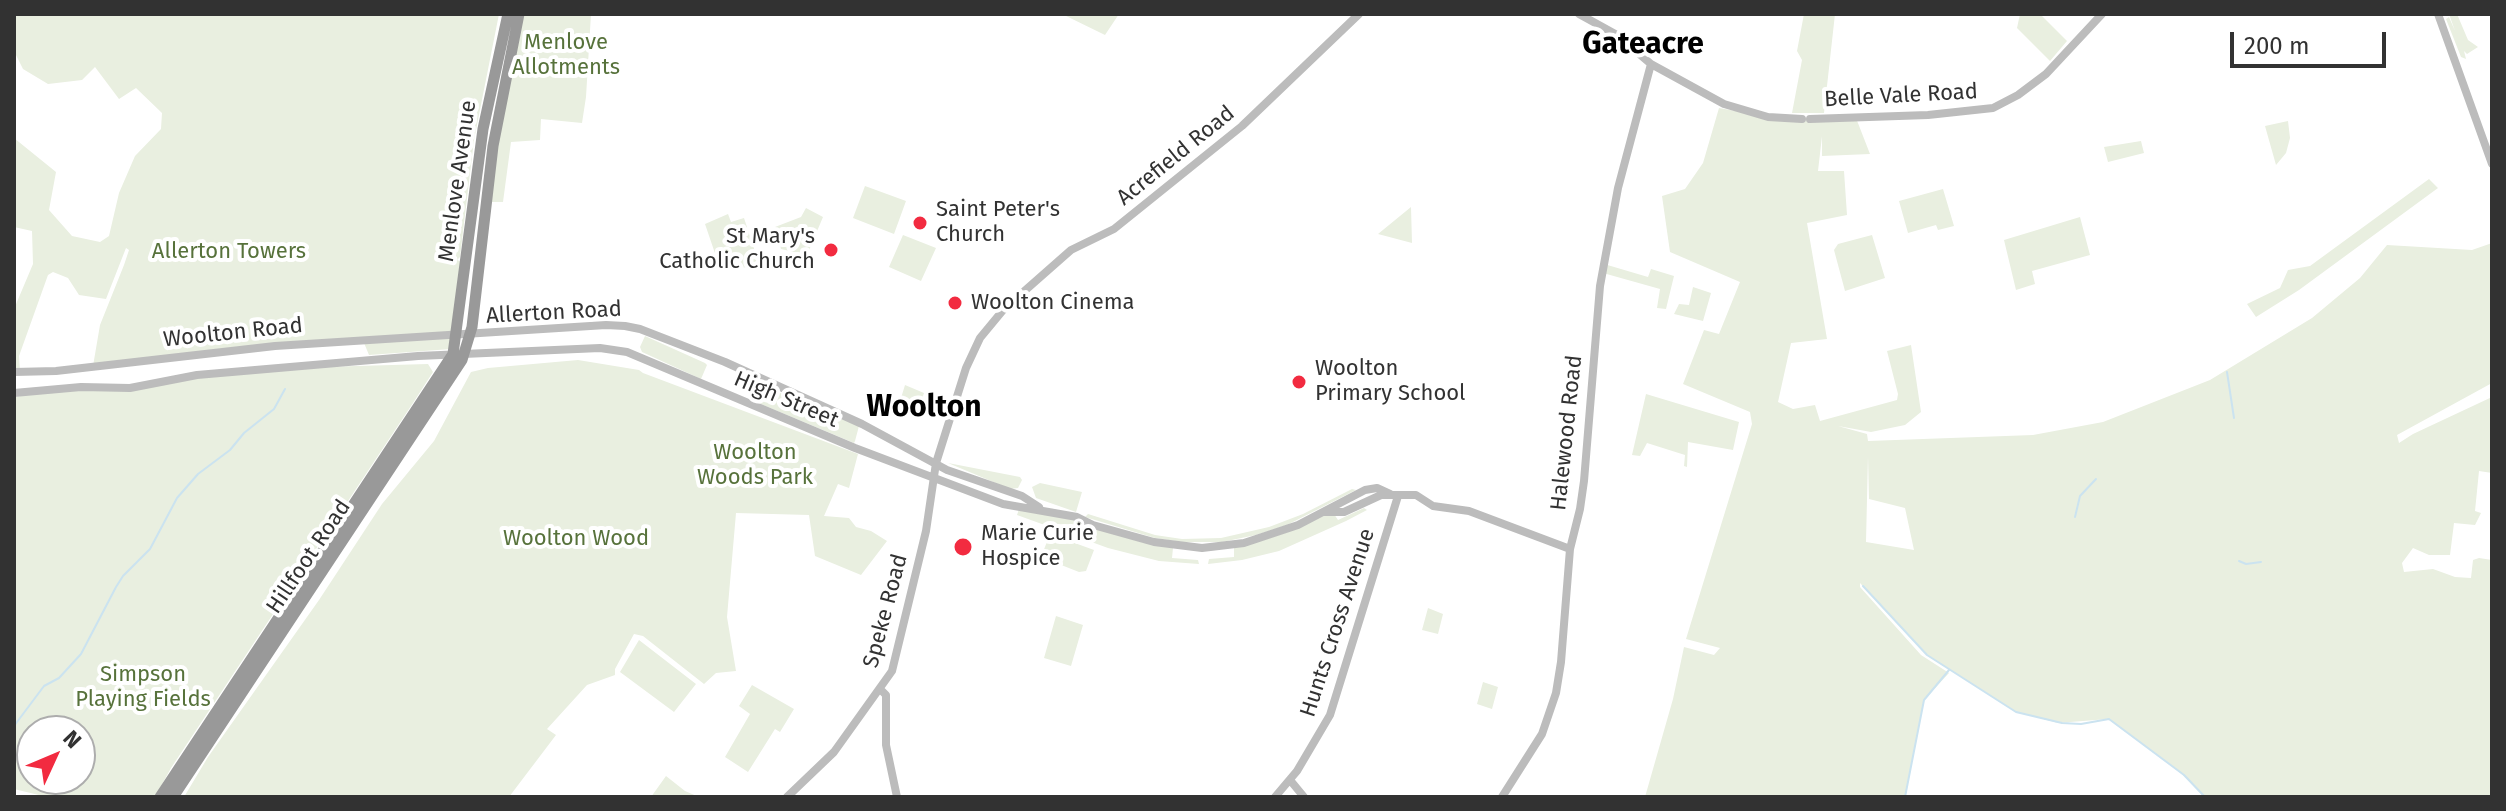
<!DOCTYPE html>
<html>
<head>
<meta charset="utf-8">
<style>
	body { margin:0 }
	#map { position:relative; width:2506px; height:811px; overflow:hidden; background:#fff; font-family:"Fira Sans",sans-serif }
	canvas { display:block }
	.frame { position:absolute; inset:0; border:16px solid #323232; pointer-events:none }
	.north { position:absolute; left:16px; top:715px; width:80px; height:80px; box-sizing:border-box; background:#fff; border:2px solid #adadad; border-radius:50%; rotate:46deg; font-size:22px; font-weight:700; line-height:32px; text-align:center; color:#323232 }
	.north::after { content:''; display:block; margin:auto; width:28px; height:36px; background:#f22b40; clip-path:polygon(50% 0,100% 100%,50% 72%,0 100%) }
	.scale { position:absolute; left:2230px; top:32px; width:156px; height:36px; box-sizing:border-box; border:4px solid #323232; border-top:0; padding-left:10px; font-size:24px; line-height:28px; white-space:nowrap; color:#323232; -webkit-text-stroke:6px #fff; paint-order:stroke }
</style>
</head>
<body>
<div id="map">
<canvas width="2506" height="811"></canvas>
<div class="frame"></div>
<div class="north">N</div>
<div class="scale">200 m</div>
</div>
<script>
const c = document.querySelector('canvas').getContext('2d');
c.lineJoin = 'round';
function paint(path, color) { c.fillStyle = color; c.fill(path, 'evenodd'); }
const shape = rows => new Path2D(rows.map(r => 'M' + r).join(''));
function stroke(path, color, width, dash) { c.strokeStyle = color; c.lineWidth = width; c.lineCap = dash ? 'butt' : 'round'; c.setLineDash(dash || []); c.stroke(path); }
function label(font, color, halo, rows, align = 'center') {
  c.font = font + ' "Fira Sans",sans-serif'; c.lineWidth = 8; c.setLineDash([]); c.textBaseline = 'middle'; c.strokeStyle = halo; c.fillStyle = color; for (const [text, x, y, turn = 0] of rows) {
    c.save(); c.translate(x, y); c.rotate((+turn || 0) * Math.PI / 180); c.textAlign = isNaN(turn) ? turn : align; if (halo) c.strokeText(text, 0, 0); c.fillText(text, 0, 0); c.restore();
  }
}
const green = shape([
	[14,14,499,14,474,140,460,257,457,260,462,262,451,349,369,355,362,338,93,366,100,325,124,265,129,250,126,248,106,299,79,295,68,278,53,272,48,275,19,356,20,371,14,370,14,309,33,264,32,231,14,227,14,138,56,172,49,210,72,236,100,242,109,236,119,193,135,156,161,129,162,113,136,88,119,99,95,67,82,80,48,84,23,69,14,51],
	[524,14,591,14,586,97,582,123,541,119,540,140,511,142,503,202,489,202,500,126],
	[1062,14,1119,14,1105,35],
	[1804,14,1835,14,1824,113,1792,113,1802,60,1797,51],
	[2020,14,2040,14,2067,41,2050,61,2017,28],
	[2449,14,2457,14,2468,40,2478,47,2467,54,2464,51,2466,59,2461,57,2446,19,2449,17,2455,31],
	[1719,108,1775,118,1856,118,1870,154,1822,156,1822,136,1818,171,1844,171,1847,215,1807,223,1827,339,1791,343,1778,402,1793,409,1815,405,1820,421,1897,400,1898,394,1887,351,1911,345,1921,412,1905,425,1871,432,1838,426,1867,434,1868,441,2033,435,2103,422,2210,380,2312,318,2360,278,2387,245,2472,250,2492,243,2492,383,2397,435,2399,443,2413,434,2492,397,2492,473,2479,471,2475,511,2481,513,2475,525,2454,523,2450,555,2429,555,2413,548,2402,563,2404,572,2433,569,2455,577,2471,578,2473,560,2479,558,2492,560,2492,797,2204,797,2179,771,2108,719,2058,723,2014,711,1927,655,1860,583,1860,587,1921,655,1949,673,1924,700,1905,797,1645,797,1673,699,1684,647,1714,655,1720,648,1686,639,1752,424,1750,412,1683,384,1704,330,1719,334,1740,282,1670,252,1662,196,1685,189,1703,163],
	[1868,456,1869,499,1905,508,1914,550,1866,542],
	[2288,121,2290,138,2286,153,2276,165,2265,126],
	[2141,141,2144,153,2108,162,2104,147],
	[2429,179,2438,188,2299,290,2256,317,2247,304,2280,288,2288,270,2310,266],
	[865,186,906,201,894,234,853,218],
	[1943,189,1954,226,1938,230,1936,225,1908,233,1899,201],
	[1411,207,1412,243,1378,234],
	[806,208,823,217,807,255,781,249,775,227,801,217],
	[728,214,731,222,744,218,760,267,720,268,705,224],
	[2080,217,2090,255,2032,271,2035,284,2016,290,2004,240],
	[903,235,936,248,921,281,889,267],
	[1872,235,1885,278,1845,291,1834,250,1838,244],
	[1604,264,1648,277,1651,269,1674,276,1666,309,1657,308,1660,289,1603,273],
	[1693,287,1711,293,1703,321,1674,314,1679,304,1689,305],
	[645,336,705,363,707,365,701,379,642,352,640,347],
	[578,360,639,370,643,373,858,454,849,488,838,484,824,516,849,518,856,527,871,531,887,541,861,575,815,556,809,515,736,513,727,617,736,671,716,673,704,684,643,636,634,634,615,669,615,675,587,685,547,729,556,735,509,797,184,797,208,757,319,600,382,504,434,441,471,372,488,368],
	[428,364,433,372,413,403,171,768,155,797,47,797,14,789,14,397,80,388,130,390,195,377,321,367],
	[32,731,80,731,80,779,32,779],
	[759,384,859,426,855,441,854,443,751,400,749,395,753,386],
	[905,385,924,393,916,417,897,411],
	[1646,394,1739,422,1733,450,1688,442,1687,467,1684,466,1685,455,1647,443,1640,456,1632,455],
	[948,463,1020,477,1022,480,1018,488,1010,489],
	[1040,483,1082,492,1076,512,1036,498,1032,487],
	[1352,489,1356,490,1287,525,1256,535,1222,542,1182,542,1155,538,1085,517,1088,514,1155,535,1182,539,1221,538,1269,527,1303,514],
	[1364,508,1367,510,1346,521,1279,551,1242,560,1208,564,1209,559,1234,557,1234,547,1326,514,1334,514,1338,520],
	[1019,509,1069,518,1173,548,1172,558,1198,560,1199,564,1159,561,1108,548,1017,515],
	[1050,534,1094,550,1086,571,1079,572,1046,559,1043,552],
	[1428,608,1443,614,1438,634,1422,630],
	[1056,616,1083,625,1071,666,1044,658],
	[639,640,696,684,674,712,620,672],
	[1483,682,1498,687,1492,709,1477,704],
	[752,685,794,709,780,732,775,729,748,772,725,757,750,714,739,706],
	[666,776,685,791,699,797,651,797]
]);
const stream = shape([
	[2227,372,2234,418],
	[2075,517,2080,496,2096,479],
	[2239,561,2246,564,2261,562],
	[1863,586,1927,655,2016,712,2062,723,2081,724,2109,719,2184,775,2205,797],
	[14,726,44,686,59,678,81,654,116,587,123,576,150,549,177,498,198,474,230,450,244,433,274,409,285,389],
	[1905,797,1924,700,1949,670]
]);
const secondary = shape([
	[1579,14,1617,35,1651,64,1724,104,1768,117,1802,119],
	[2438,14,2492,164],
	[1810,119,1928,115,1993,108,2018,95,2046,74,2102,14],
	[14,372,56,371,275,346,606,325,625,326,640,329,725,362,862,424,947,470,1022,496,1039,507],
	[14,393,81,387,130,388,197,375,418,356,600,348,627,352,855,448,1003,504,1077,517,1093,525,1154,542,1202,548,1244,543,1298,525,1365,490,1377,488,1390,494],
	[1325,512,1344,512,1381,495,1416,495,1433,506,1469,511,1570,549],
	[881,690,886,695,886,745,897,797],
	[1290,780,1304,797],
	[787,797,834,752,892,671,926,531,936,463,966,368,980,338,1004,309,1071,250,1114,229,1242,126,1359,14],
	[1275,797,1297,771,1330,715,1398,496],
	[1502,797,1542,734,1556,693,1561,662,1570,549,1580,509,1584,481,1600,286,1618,188,1651,64]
]);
const highway = shape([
	[160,797,453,354,483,129,508,14],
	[173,797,462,360,472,327,493,146,519,14]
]);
const markers = [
	[920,223,8,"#f22b40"],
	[831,250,8,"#f22b40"],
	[955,303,8,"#f22b40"],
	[1299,382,8,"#f22b40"],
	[963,547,10,"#f22b40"]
];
const parkNames = [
	["Menlove",566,43],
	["Allotments",566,68],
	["Allerton Towers",229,252],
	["Woolton",755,453],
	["Woods Park",755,478],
	["Woolton Wood",576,539],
	["Simpson",143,675],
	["Playing Fields",143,700]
];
const streetNames = [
	["Belle Vale Road",1901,96,-3],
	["Acrefield Road",1176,156,-39],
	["Menlove Avenue",458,181,-82],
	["Allerton Road",554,313,-3],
	["Woolton Road",233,333,-6],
	["High Street",786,400,23],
	["Halewood Road",1567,433,-84],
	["Hillfoot Road",309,557,-56],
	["Speke Road",886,611,-75],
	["Hunts Cross Avenue",1338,623,-72]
];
const poiNames = [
	["Saint Peter's",936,210],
	["Church",936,235],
	["St Mary's",815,237,"right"],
	["Catholic Church",815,262,"right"],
	["Woolton Cinema",971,303],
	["Woolton",1315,369],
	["Primary School",1315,394],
	["Marie Curie",981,534],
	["Hospice",981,559]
];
const districtNames = [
	["Gateacre",1643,45],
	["Woolton",924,408]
];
paint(green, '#e9efe0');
stroke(stream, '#cbe3f0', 2);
stroke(secondary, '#bcbcbc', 8);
stroke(highway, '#999', 11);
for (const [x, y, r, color] of markers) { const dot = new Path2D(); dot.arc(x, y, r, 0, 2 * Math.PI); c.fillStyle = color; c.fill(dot); stroke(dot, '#fff', 3); }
label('22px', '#57723b', '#fff', parkNames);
label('22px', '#323232', '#fff', streetNames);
label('22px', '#323232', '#fff', poiNames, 'left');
label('bold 30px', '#000', '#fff', districtNames);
</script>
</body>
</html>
